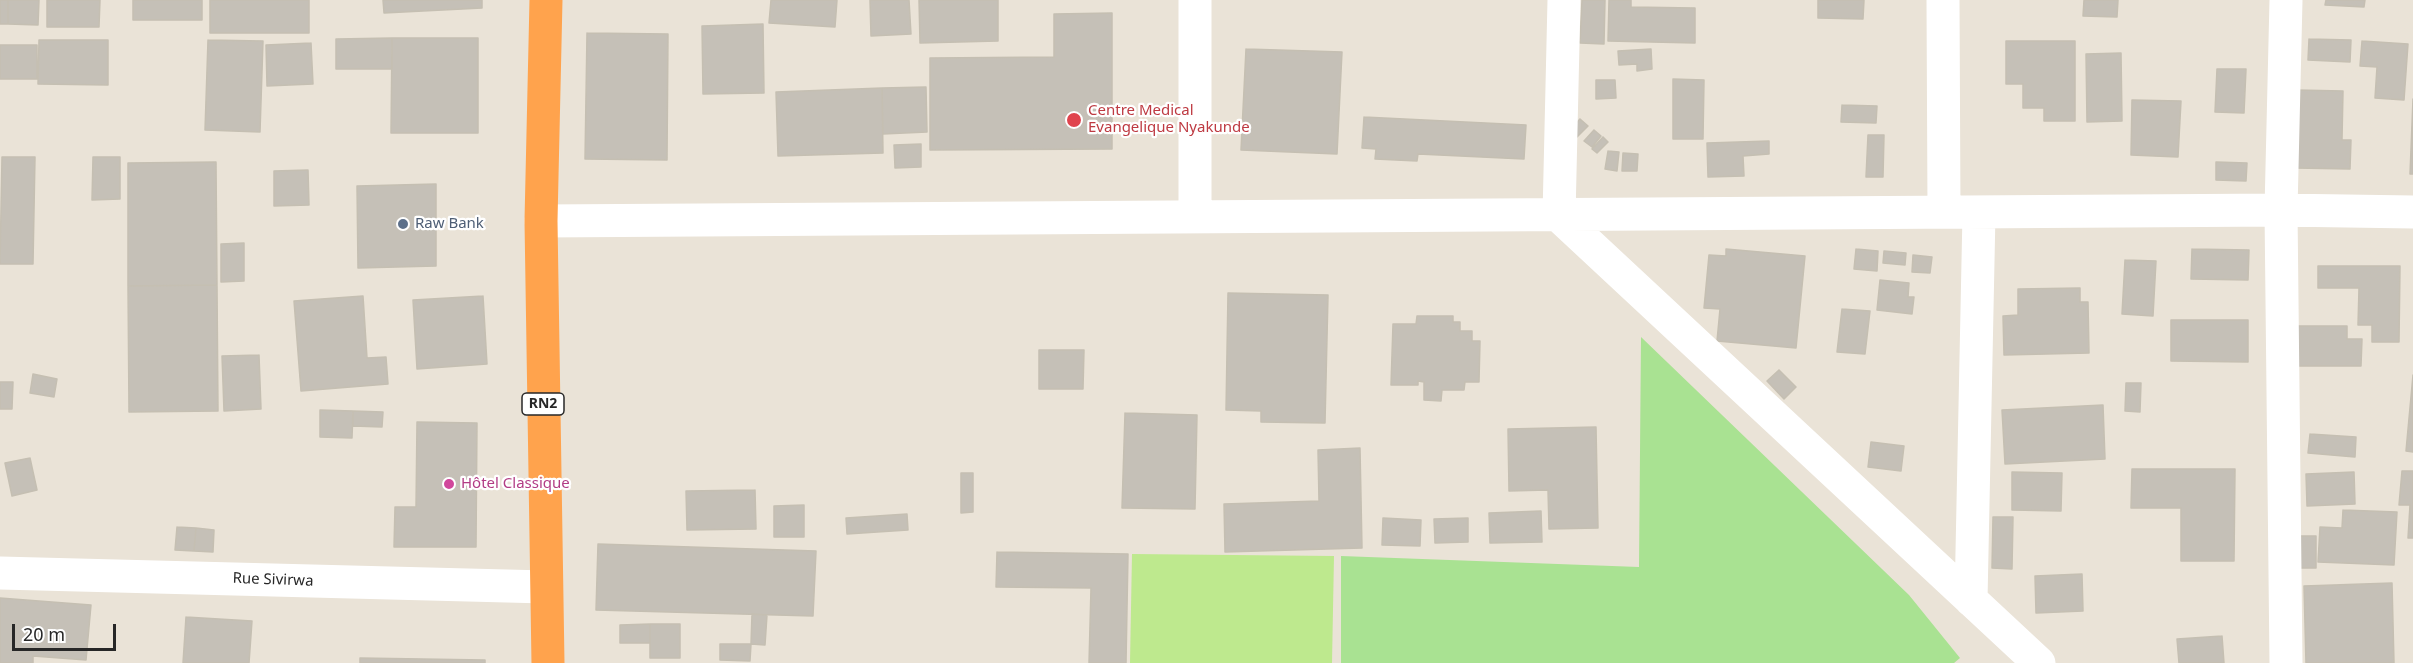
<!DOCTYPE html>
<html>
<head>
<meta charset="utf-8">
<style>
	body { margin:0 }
	#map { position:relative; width:2413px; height:663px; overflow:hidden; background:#eae3d7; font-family:"Noto Sans",sans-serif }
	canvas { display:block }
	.scale { position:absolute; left:12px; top:624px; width:104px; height:27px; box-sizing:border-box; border:3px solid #272727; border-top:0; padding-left:8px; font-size:18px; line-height:21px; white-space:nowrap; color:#272727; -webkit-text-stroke:4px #fff; paint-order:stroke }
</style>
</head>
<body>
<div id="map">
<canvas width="2413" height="663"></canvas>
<div class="scale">20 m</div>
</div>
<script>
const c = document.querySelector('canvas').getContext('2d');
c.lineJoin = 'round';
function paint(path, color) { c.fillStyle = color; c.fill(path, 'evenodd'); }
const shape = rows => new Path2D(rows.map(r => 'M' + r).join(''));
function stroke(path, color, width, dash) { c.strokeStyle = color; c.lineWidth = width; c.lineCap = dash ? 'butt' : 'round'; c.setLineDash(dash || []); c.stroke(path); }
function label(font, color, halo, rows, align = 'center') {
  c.font = font + ' "Noto Sans",sans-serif'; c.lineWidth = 4.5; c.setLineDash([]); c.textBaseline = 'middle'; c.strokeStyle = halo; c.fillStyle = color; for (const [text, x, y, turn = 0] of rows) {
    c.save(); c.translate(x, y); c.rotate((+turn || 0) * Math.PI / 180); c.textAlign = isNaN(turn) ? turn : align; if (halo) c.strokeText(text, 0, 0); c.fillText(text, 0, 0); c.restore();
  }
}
const green = shape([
	[1641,337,1909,595,1960,658,1954,663,1341,663,1341,556,1639,567]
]);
const pitch = shape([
	[1132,554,1334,556,1332,663,1130,663]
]);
const building = shape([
	[0,0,8,0,8,24,0,24,0,0],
	[8,0,39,0,38,25,8,24,8,0],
	[47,0,100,0,99,27,47,27,47,0],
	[133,0,202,0,202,20,133,20,133,0],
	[210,0,309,0,309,33,210,33,210,0],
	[383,0,482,0,482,8,384,13,383,0],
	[771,0,837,0,835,27,769,23,771,0],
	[870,0,909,0,911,34,871,36,870,0],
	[919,0,998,0,998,41,920,43,919,0],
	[1582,0,1605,0,1604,44,1580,43,1582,0],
	[1609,0,1631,0,1631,7,1695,8,1695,43,1608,41,1609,0],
	[1818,0,1864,0,1863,19,1818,18,1818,0],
	[2084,0,2118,0,2117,17,2083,16,2084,0],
	[2326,0,2365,0,2364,7,2325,5,2326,0],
	[1112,13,1112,149,930,150,930,58,1054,57,1054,14,1112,13],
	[763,24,764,93,703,94,702,26,763,24],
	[587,33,668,34,667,160,585,159,587,33],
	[392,38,478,38,478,133,391,133,392,38],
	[392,38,392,69,336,69,336,39,392,38],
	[2309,39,2351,40,2350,62,2308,60,2309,39],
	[39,40,108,40,108,85,38,84,39,40],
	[208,40,263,41,260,132,205,130,208,40],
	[2006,41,2075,41,2075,121,2044,121,2044,108,2023,108,2023,84,2006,84,2006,41],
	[2362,41,2408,44,2404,100,2375,98,2377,67,2360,66,2362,41],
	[311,43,313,84,267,86,266,45,311,43],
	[0,45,37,45,37,79,0,79,0,45],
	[1246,49,1342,52,1337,154,1241,150,1246,49],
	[1651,49,1652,69,1637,71,1637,64,1619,65,1618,51,1651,49],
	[2121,53,2122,121,2087,122,2086,54,2121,53],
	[2217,69,2246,69,2244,113,2215,112,2217,69],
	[1673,79,1704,80,1703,139,1673,139,1673,79],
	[1596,80,1615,80,1616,98,1596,99,1596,80],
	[926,87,927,132,883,134,882,88,926,87],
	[882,88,883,153,778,156,776,92,882,88],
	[2297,90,2343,91,2342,140,2351,140,2350,169,2295,168,2297,90],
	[2413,99,2413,174,2410,174,2413,99],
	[2132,100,2181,101,2178,157,2131,155,2132,100],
	[1842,105,1877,106,1876,123,1841,122,1842,105],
	[1364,117,1526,125,1524,159,1418,154,1417,161,1375,159,1376,149,1362,148,1364,117],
	[1580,119,1588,126,1577,137,1570,130,1580,119],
	[1594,130,1601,136,1592,147,1584,141,1594,130],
	[1868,135,1884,135,1883,177,1866,177,1868,135],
	[1603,137,1608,142,1597,153,1592,149,1603,137],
	[1769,141,1769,154,1743,156,1744,176,1708,177,1707,143,1769,141],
	[921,144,921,167,895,168,894,145,921,144],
	[1608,151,1619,152,1617,171,1605,169,1608,151],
	[1623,153,1638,154,1637,171,1622,171,1623,153],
	[2,157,35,157,33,264,0,264,2,157],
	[93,157,120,157,120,199,92,200,93,157],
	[216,162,217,285,128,286,128,163,216,162],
	[2216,162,2247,163,2246,181,2216,180,2216,162],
	[308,170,309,205,274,206,274,171,308,170],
	[436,184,436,266,358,268,357,186,436,184],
	[244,243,244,281,221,282,221,244,244,243],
	[1726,249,1805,256,1796,348,1717,341,1720,309,1704,308,1709,255,1726,256,1726,249],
	[1856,249,1878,251,1877,271,1854,269,1856,249],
	[2192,249,2249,250,2248,280,2191,279,2192,249],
	[1884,251,1906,253,1905,265,1883,263,1884,251],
	[1913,255,1932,257,1930,273,1912,272,1913,255],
	[2125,260,2156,261,2153,316,2122,314,2125,260],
	[2318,266,2400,266,2399,342,2372,342,2372,325,2358,325,2359,288,2318,288,2318,266],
	[1880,280,1909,283,1908,297,1914,297,1912,314,1877,310,1880,280],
	[217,285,218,411,129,412,128,286,217,285],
	[2080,288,2080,302,2088,302,2089,353,2004,355,2003,316,2018,315,2018,289,2080,288],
	[1228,293,1328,295,1325,423,1261,422,1261,411,1226,410,1228,293],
	[363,296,367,358,386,357,388,384,301,391,294,301,363,296],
	[483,296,487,364,417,369,413,300,483,296],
	[1842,309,1870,311,1865,354,1837,352,1842,309],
	[1417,316,1453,316,1453,322,1460,322,1460,331,1472,331,1472,341,1480,341,1479,382,1465,382,1464,390,1442,390,1441,401,1424,400,1424,382,1418,381,1418,385,1391,385,1393,324,1416,324,1417,316],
	[2171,320,2248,320,2248,362,2171,361,2171,320],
	[2296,326,2347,326,2347,339,2362,339,2361,366,2295,366,2296,326],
	[1039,350,1084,350,1083,389,1039,389,1039,350],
	[259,355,261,409,224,411,222,356,259,355],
	[1779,370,1796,387,1784,399,1767,381,1779,370],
	[33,374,57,379,54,397,30,393,33,374],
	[2413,375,2413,452,2406,451,2413,375],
	[0,382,13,382,12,409,0,409,0,382],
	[2126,383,2141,383,2140,412,2125,411,2126,383],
	[2103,405,2105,459,2005,464,2002,410,2103,405],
	[320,410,353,411,352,438,320,437,320,410],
	[353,411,383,412,382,427,353,426,353,411],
	[1125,413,1197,415,1195,509,1122,508,1125,413],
	[417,422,477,423,476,547,394,547,395,507,416,507,417,422],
	[1596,427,1598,528,1549,529,1548,490,1509,491,1508,429,1596,427],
	[2310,434,2356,437,2355,457,2308,453,2310,434],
	[1871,442,1904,446,1901,471,1868,467,1871,442],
	[1360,448,1362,548,1225,552,1224,504,1319,501,1318,450,1360,448],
	[30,458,37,490,12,496,5,463,30,458],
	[2132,469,2235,469,2234,561,2181,561,2181,508,2131,508,2132,469],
	[2402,471,2413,471,2413,538,2408,538,2410,505,2399,505,2402,471],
	[2012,472,2062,473,2061,511,2012,510,2012,472],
	[2354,472,2355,504,2307,506,2306,474,2354,472],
	[961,473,973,473,973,512,961,513,961,473],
	[755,490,756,529,687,530,686,491,755,490],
	[804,505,804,537,774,537,774,506,804,505],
	[2343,510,2397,512,2394,565,2318,562,2320,527,2342,528,2343,510],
	[1541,511,1542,542,1490,543,1489,513,1541,511],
	[907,514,908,530,847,534,846,518,907,514],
	[1993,517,2013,517,2012,569,1992,568,1993,517],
	[1383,518,1421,520,1420,546,1382,545,1383,518],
	[1468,518,1468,542,1435,543,1434,519,1468,518],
	[177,527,196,528,194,551,175,550,177,527],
	[196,528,214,530,213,552,194,551,196,528],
	[2300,536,2316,536,2316,568,2300,568,2300,536],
	[598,544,816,551,813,616,596,610,598,544],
	[997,552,1128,554,1126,663,1089,663,1091,588,996,587,997,552],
	[2082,574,2083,611,2036,613,2035,576,2082,574],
	[2392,583,2394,663,2306,663,2304,586,2392,583],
	[0,598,91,605,86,660,33,656,33,663,0,663,0,598],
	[752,614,767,615,765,645,751,644,752,614],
	[186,617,252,621,249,663,183,663,186,617],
	[650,624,680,624,680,658,650,658,650,624],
	[650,624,650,643,620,643,620,625,650,624],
	[2222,636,2224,663,2179,663,2177,639,2222,636],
	[720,644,751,644,750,661,720,660,720,644],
	[360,658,485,660,485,663,360,663,360,658]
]);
const minor = shape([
	[1195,0,1195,215],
	[1564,0,1559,216,2039,663],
	[1943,0,1944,211],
	[2286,0,2281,210,2286,663],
	[541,221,2281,210,2413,212],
	[0,573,546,587],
	[1971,600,1979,213]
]);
const highway = shape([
	[546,0,541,221,548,663]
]);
const markers = [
	[1074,120,8,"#e0444e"],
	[403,224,6,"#5c6f8a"],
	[449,484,6,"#d1479c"]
];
const shields = [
	[543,404,42]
];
const shieldNames = [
	["RN2",543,404]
];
const healthNames = [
	["Centre Medical",1088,111],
	["Evangelique Nyakunde",1088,128]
];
const serviceNames = [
	["Raw Bank",415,224]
];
const hotelNames = [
	["Hôtel Classique",461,484]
];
const streetNames = [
	["Rue Sivirwa",273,580,2]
];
paint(green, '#a9e292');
paint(pitch, '#bee98e');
paint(building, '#c5c0b7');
stroke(building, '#c5bfb2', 1.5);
stroke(minor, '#fff', 33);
stroke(highway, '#ffa34d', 33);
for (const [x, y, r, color] of markers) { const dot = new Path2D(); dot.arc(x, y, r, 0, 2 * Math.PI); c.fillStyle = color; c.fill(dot); stroke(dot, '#fff', 2); }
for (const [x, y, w] of shields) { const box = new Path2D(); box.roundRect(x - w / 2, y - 11, w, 22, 4.5); c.fillStyle = '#fff'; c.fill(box); stroke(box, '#272727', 1.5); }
label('bold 14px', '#272727', null, shieldNames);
label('15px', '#be3a42', '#fff', healthNames, 'left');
label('15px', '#4e5e75', '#fff', serviceNames, 'left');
label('15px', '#b23c85', '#fff', hotelNames, 'left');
label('15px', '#272727', '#fff', streetNames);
</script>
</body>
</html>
